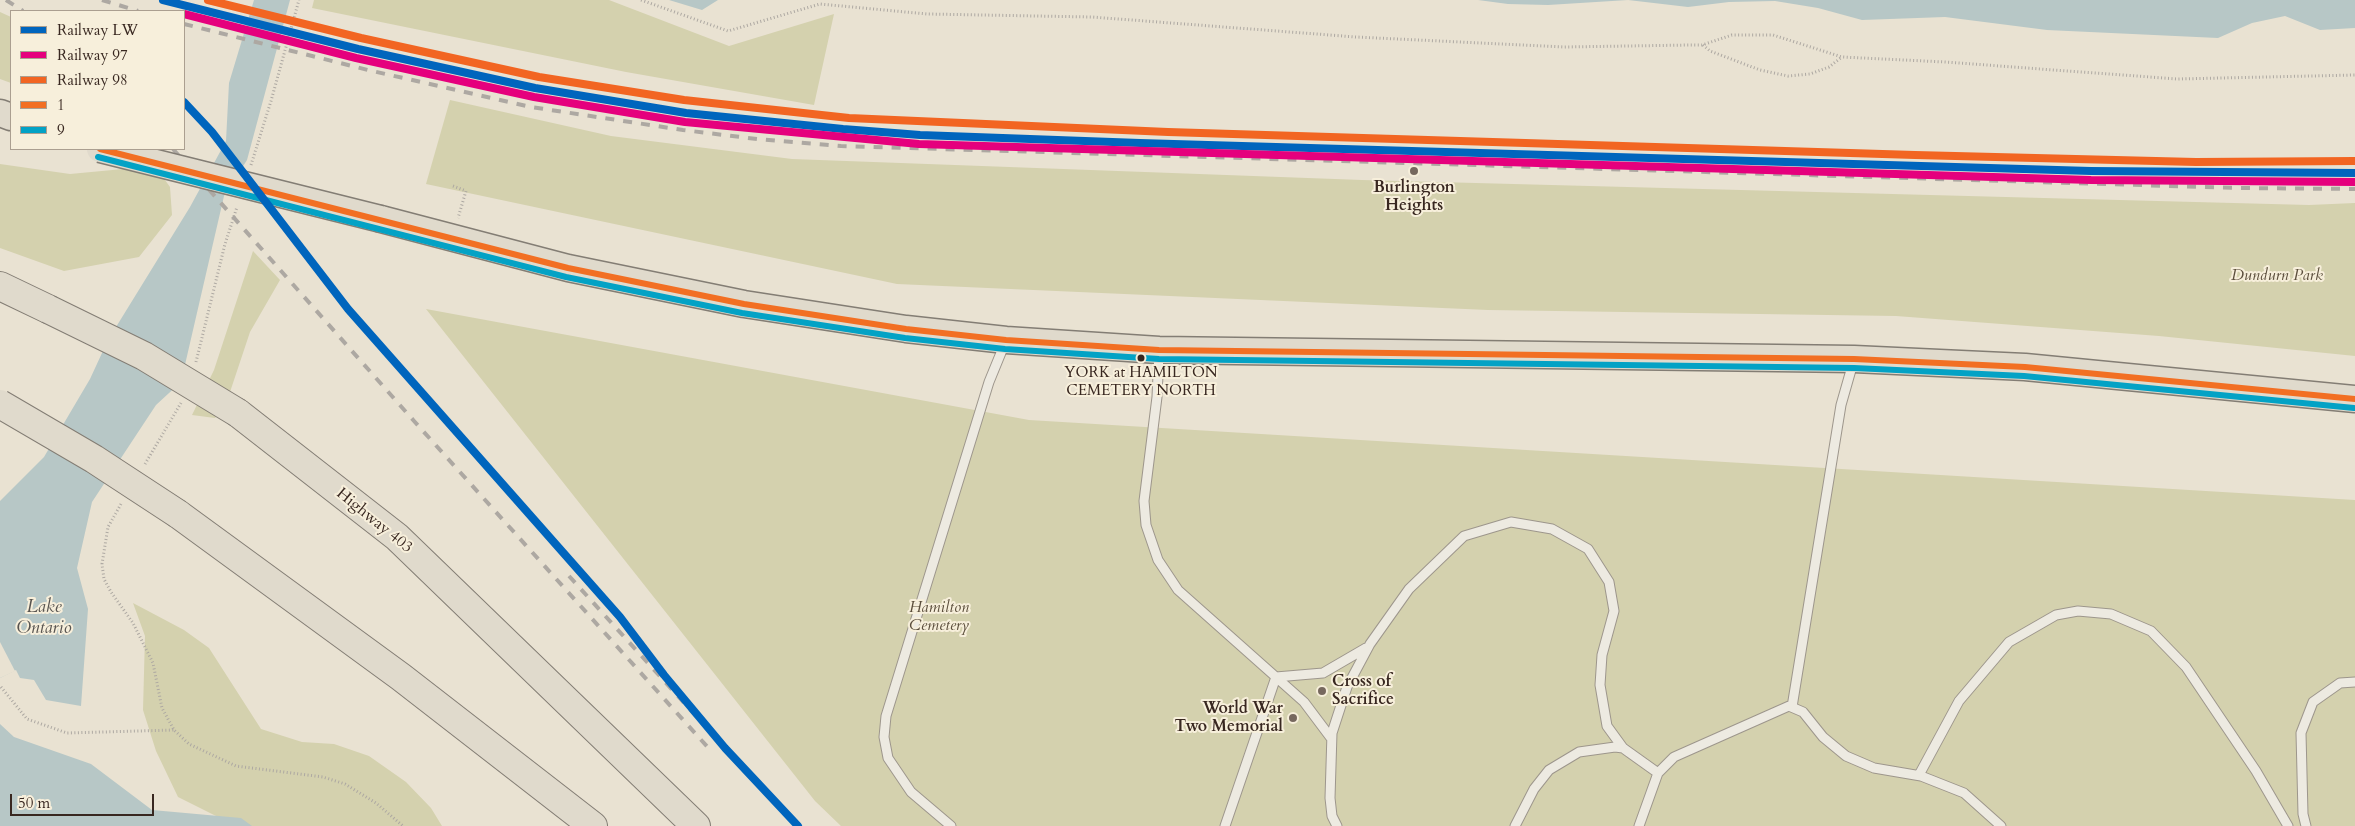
<!DOCTYPE html>
<html>
<head>
<meta charset="utf-8">
<style>
	body { margin:0 }
	#map { position:relative; width:2355px; height:826px; overflow:hidden; background:#e9e2d2; font-family:Cardo,serif }
	canvas { display:block }
	.legend { position:absolute; left:10px; top:10px; width:175px; height:140px; box-sizing:border-box; background:#f7efdb; border:1px solid #ab9f90; margin:0; padding:6px 9px; list-style:none; font-size:15px; color:#382720 }
	.legend li { display:flex; align-items:center; gap:10px; height:25px }
	.legend b { width:25px; border:1px solid #ab9f90 }
	.scale { position:absolute; left:10px; top:794px; width:144px; height:22px; box-sizing:border-box; border:2px solid #382720; border-top:0; padding-left:6px; font-size:15px; line-height:18px; white-space:nowrap; color:#382720; -webkit-text-stroke:4px #f7efdb; paint-order:stroke }
</style>
</head>
<body>
<div id="map">
<canvas width="2355" height="826"></canvas>
<ul class="legend">
<li><b style="height:6px;background:#0065bd"></b>Railway LW</li>
<li><b style="height:6px;background:#e5007d"></b>Railway 97</li>
<li><b style="height:6px;background:#f26522"></b>Railway 98</li>
<li><b style="height:6px;background:#f26f23"></b>1</li>
<li><b style="height:6px;background:#03a2c5"></b>9</li>
</ul>
<div class="scale">50 m</div>
</div>
<script>
const c = document.querySelector('canvas').getContext('2d');
c.lineJoin = 'round';
function paint(path, color) { c.fillStyle = color; c.fill(path, 'evenodd'); }
const shape = rows => new Path2D(rows.map(r => 'M' + r).join(''));
function stroke(path, color, width, dash) { c.strokeStyle = color; c.lineWidth = width; c.lineCap = dash ? 'butt' : 'round'; c.setLineDash(dash || []); c.stroke(path); }
function label(font, color, halo, rows, align = 'center') {
  c.font = font + ' Cardo,serif'; c.lineWidth = 4; c.setLineDash([]); c.textBaseline = 'middle'; c.strokeStyle = halo; c.fillStyle = color; for (const [text, x, y, turn = 0] of rows) {
    c.save(); c.translate(x, y); c.rotate((+turn || 0) * Math.PI / 180); c.textAlign = isNaN(turn) ? turn : align; if (halo) c.strokeText(text, 0, 0); c.fillText(text, 0, 0); c.restore();
  }
}
const green = shape([
	[314,0,609,0,729,46,834,14,814,105,626,72,312,8],
	[0,12,11,17,11,83,0,79],
	[450,100,611,136,792,159,1362,180,2309,205,2355,203,2355,356,2159,336,1896,316,1488,310,897,284,426,184],
	[0,164,70,174,155,166,170,187,172,215,139,257,64,271,0,248],
	[253,251,280,280,250,332,225,407,215,418,192,415,214,370],
	[426,309,1029,420,2355,500,2355,826,841,826,815,801],
	[133,603,184,630,209,648,261,729,302,742,334,744,369,756,406,782,431,808,442,826,236,826,178,797,156,751,143,710,145,636]
]);
const water = shape([
	[254,0,290,0,247,160,224,196,181,382,156,405,92,502,77,568,88,609,81,706,46,700,34,680,20,678,16,670,0,678,0,501,44,457,90,379,108,340,190,207,226,141,229,83],
	[669,0,718,0,702,10],
	[1478,0,2355,0,2355,28,2320,30,2285,16,2252,23,2218,38,2047,30,1945,17,1862,20,1818,8,1775,1,1729,2,1688,7,1628,0,1548,5,1508,4],
	[0,724,14,737,91,764,152,810,241,818,252,826,0,826]
]);
const pier = shape([
	[0,642,15,671,0,678]
]);
const path = shape([
	[641,0,728,31,820,4,927,14,1092,17,1356,37,1564,47,1690,45,1702,45,1732,35,1773,35,1842,57,1945,62,2177,79,2355,75],
	[1703,45,1710,51,1760,70,1788,76,1810,74,1829,67,1842,57],
	[251,165,271,101,299,0],
	[453,186,466,191,458,218],
	[196,362,225,244,237,207],
	[145,464,181,403],
	[121,504,108,527,102,564,104,579,111,592,133,623,153,663,162,708,174,730,189,744,236,766,323,777,345,784,376,803,403,826],
	[1,687,27,719,67,733,174,730]
]);
const service = shape([
	[1159,353,1157,397,1144,501,1146,525,1158,560,1178,590,1304,702,1331,738],
	[1276,677,1323,673,1366,648],
	[1792,707,1841,405,1853,363],
	[1919,775,1959,701,2009,642,2056,615,2078,611,2111,614,2151,631,2186,667,2256,771,2288,826],
	[951,826,911,792,888,758,884,737,886,716,989,382,1005,343],
	[1225,826,1276,677],
	[1337,826,1332,816,1330,798,1332,733,1347,687,1370,644,1409,589,1464,536,1511,522,1552,529,1588,549,1609,582,1614,611,1602,655,1600,685,1607,726,1623,748,1658,773],
	[1515,826,1534,789,1549,770,1579,752,1615,747,1623,748],
	[1639,826,1658,773,1674,757,1789,706,1803,712,1823,737,1846,756,1874,768,1921,776,1964,793,2001,826],
	[2306,826,2303,814,2301,733,2313,702,2340,683,2355,682]
]);
const primary = shape([
	[0,113,11,117],
	[381,219,568,268,744,304,906,329,1006,340,1159,350,1854,359,2025,367,2355,399]
]);
const motorway = shape([
	[0,286,48,309],
	[238,413,397,537,696,826],
	[178,514,401,677,593,826]
]);
const rail = shape([
	[6,0,23,11],
	[102,0,138,11],
	[184,24,368,70,531,107,683,130,757,139,841,146,2238,188,2355,189],
	[173,149,414,421,712,752],
	[569,576,725,748]
]);
const primaryBridge = shape([
	[100,149,381,219]
]);
const motorwayBridge = shape([
	[48,309,144,356,238,413],
	[0,404,94,459,178,514]
]);
const bus1 = shape([
	[100,149,568,268,744,304,906,329,1006,340,1159,350,1854,359,2025,367,2355,399]
]);
const bus2 = shape([
	[98,157,566,277,742,313,905,338,1005,349,1159,359,1854,368,2024,376,2354,408]
]);
const rail1 = shape([
	[163,0,358,49,535,88,686,113,843,129,920,135,1140,143,2091,171,2355,173],
	[184,102,212,132,348,309,620,617,664,675,725,748,798,826]
]);
const rail2 = shape([
	[184,14,356,58,534,97,685,122,919,144,2091,180,2355,182]
]);
const rail3 = shape([
	[208,0,361,38,539,77,684,100,849,118,1168,132,1915,155,2196,162,2355,161]
]);
const markers = [
	[1414,171,5,"#76685e"],
	[1141,358,4.5,"#382720"],
	[1322,691,5,"#76685e"],
	[1293,718,5,"#76685e"]
];
const busNames = [
	["YORK at HAMILTON",1141,374],
	["CEMETERY NORTH",1141,392]
];
const poiNames = [
	["Burlington",1414,188],
	["Heights",1414,206],
	["Cross of",1332,682,"left"],
	["Sacrifice",1332,700,"left"],
	["World War",1283,709,"right"],
	["Two Memorial",1283,727,"right"]
];
const parkNames = [
	["Dundurn Park",2277,276],
	["Hamilton",939,608],
	["Cemetery",939,626]
];
const streetNames = [
	["Highway 403",374,521,39]
];
const waterNames = [
	["Lake",44,608],
	["Ontario",44,629]
];
paint(green, '#d4d1ae');
paint(water, '#b7c7c6');
paint(pier, '#e9e2d2');
stroke(service, '#9d968c', 11);
stroke(primary, '#837d74', 29);
stroke(motorway, '#837d74', 30);
stroke(path, '#ada8a2', 3, [1, 2.5]);
stroke(service, '#edeae1', 9);
stroke(primary, '#e0dacc', 26);
stroke(motorway, '#e0dacc', 28);
stroke(rail, '#ada8a2', 4, [9, 9]);
stroke(primaryBridge, '#837d74', 29, []);
stroke(motorwayBridge, '#837d74', 30, []);
stroke(primaryBridge, '#e0dacc', 26);
stroke(motorwayBridge, '#e0dacc', 28);
stroke(bus1, '#f26f23', 6);
stroke(bus2, '#03a2c5', 6);
stroke(rail1, '#0065bd', 8);
stroke(rail2, '#e5007d', 8);
stroke(rail3, '#f26522', 8);
for (const [x, y, r, color] of markers) { const dot = new Path2D(); dot.arc(x, y, r, 0, 2 * Math.PI); c.fillStyle = color; c.fill(dot); stroke(dot, '#f7efdb', 2); }
label('15px', '#382720', '#f7efdb', busNames);
label('bold 16px', '#382720', '#f7efdb', poiNames);
label('italic 16px', '#5b4e3c', '#f7efdb', parkNames);
label('16px', '#382720', '#f7efdb', streetNames);
label('italic 18px', '#585450', '#f7efdb', waterNames);
</script>
</body>
</html>
